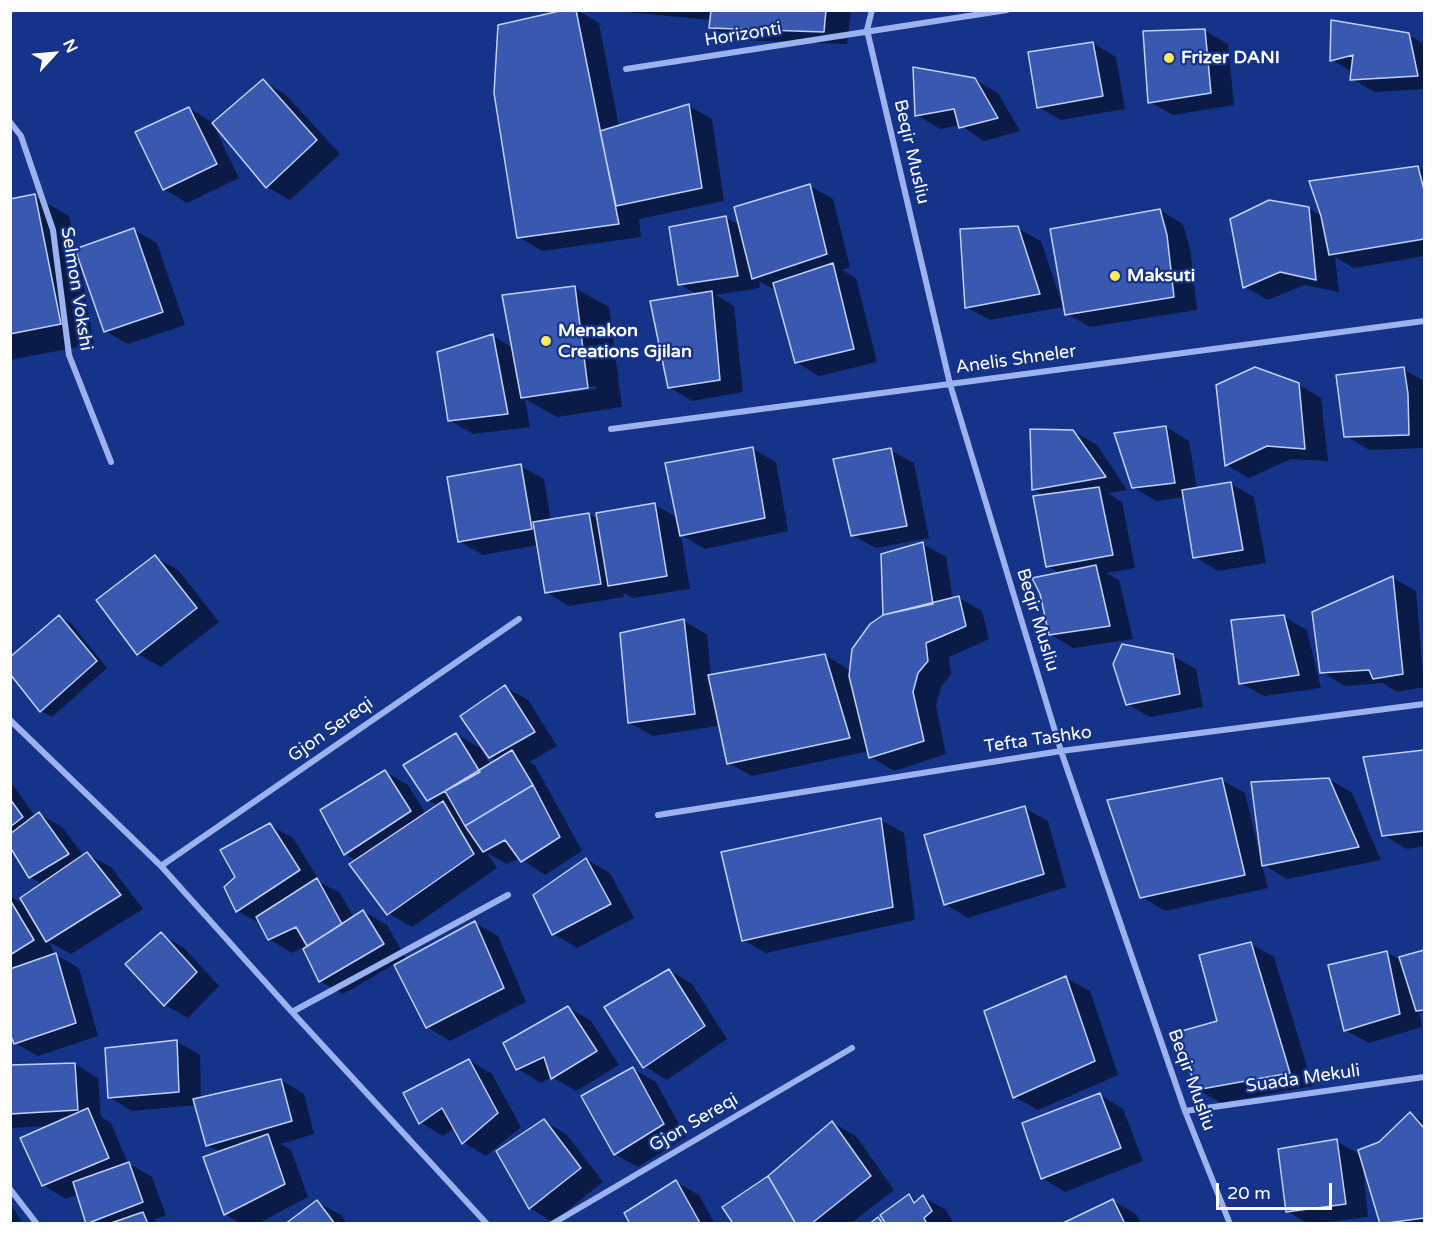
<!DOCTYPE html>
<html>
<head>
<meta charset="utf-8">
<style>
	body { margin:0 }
	#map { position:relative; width:1435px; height:1234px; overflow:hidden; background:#153388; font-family:"Varela Round",sans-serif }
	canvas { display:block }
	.frame { position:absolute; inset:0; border:12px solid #fff; pointer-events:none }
	.north { position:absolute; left:24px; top:24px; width:60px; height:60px; -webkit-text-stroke:4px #153388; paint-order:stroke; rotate:64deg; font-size:16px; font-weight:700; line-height:24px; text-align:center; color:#fff }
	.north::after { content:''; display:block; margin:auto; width:21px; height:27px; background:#fff; clip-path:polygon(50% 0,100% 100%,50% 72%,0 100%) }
	.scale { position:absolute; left:1216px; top:1183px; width:116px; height:27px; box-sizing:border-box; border:3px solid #fff; border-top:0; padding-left:8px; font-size:18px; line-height:21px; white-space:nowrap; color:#fff; -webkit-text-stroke:4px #153388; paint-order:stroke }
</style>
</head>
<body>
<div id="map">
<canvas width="1435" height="1234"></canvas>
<div class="frame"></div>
<div class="north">N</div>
<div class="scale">20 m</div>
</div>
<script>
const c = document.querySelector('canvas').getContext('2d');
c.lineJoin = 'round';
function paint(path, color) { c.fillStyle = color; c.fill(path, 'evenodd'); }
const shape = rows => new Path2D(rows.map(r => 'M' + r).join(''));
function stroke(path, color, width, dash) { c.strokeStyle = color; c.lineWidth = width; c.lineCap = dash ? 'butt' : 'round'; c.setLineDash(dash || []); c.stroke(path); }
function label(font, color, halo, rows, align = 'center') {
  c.font = font + ' "Varela Round",sans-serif'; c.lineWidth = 4.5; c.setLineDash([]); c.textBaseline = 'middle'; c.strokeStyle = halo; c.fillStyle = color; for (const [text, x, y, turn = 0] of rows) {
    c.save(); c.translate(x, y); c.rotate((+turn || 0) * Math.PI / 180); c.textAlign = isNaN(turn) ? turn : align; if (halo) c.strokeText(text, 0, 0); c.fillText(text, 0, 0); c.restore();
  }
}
const shadow = shape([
	[571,10,577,10,599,23,619,127,689,106,712,119,724,201,639,219,641,237,542,251,519,237],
	[851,10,847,44,734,40,711,27,711,20,616,11],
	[1204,30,1228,44,1234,105,1173,115,1150,102],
	[1409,35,1424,44,1424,89,1375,92,1352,79,1352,72,1332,60],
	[1093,43,1116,57,1125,109,1061,120,1038,107],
	[974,79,998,93,1020,131,984,141,960,125,940,129,917,115],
	[263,81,286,95,340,154,290,200,267,187],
	[189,108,212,122,239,178,187,203,164,189],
	[1418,167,1424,171,1424,256,1354,268,1335,257,1339,292,1305,285,1268,300,1245,287,1308,208,1322,216],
	[810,186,833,199,850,267,842,270,856,278,877,362,819,376,796,362,777,291,759,281,760,288,716,295,734,306,743,392,692,401,669,387,698,295,679,284,725,217,741,226],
	[34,196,69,216,76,250,134,230,157,243,185,325,128,344,105,331,78,254,94,344,10,360,10,201],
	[1160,210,1183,224,1190,249,1197,310,1090,327,1067,314],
	[1017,228,1041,241,1063,307,990,320,966,307],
	[575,288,609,307,622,407,557,417,525,399,530,427,473,434,449,420,493,336,513,348],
	[596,386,596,389,550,395,550,392],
	[1403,369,1424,381,1424,448,1369,450,1346,436],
	[1298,384,1321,398,1328,461,1291,459,1249,478,1226,465],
	[1166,427,1189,441,1197,489,1231,484,1254,497,1266,563,1218,571,1195,557,1184,497,1156,501,1133,487],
	[1073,431,1097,445,1127,490,1108,493,1122,502,1135,568,1106,573,1119,580,1133,639,1073,648,1050,634,1061,574,1047,566,1045,496,1033,489],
	[753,449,776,462,788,531,705,549,681,535,690,589,633,598,623,593,624,597,569,606,546,592,538,545,483,555,460,542,520,466,544,479,551,521,589,514,599,520,655,505,678,518],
	[890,450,914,463,929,538,876,548,852,535],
	[923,544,946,557,953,600,959,598,982,611,989,639,949,657,951,674,941,687,936,706,946,754,894,771,871,757,869,751,752,776,728,763,718,715,716,716,717,726,653,736,630,723,683,621,707,634,711,676,825,655,848,669,851,676],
	[155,557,178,570,219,622,161,667,138,654],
	[1393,578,1416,591,1424,687,1397,692,1383,683,1345,686,1322,672,1313,613],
	[59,617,71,623,107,668,52,717,41,711],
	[1284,617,1307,630,1321,688,1264,696,1241,683],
	[1172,656,1196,669,1203,707,1150,717,1127,704],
	[505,687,528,700,557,746,529,762,535,765,582,851,545,875,520,858,507,864,487,853,497,868,412,927,389,914,356,860,345,854,385,772,408,785,426,814,438,806,428,800,456,734,480,748,491,766,498,761,490,757],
	[1424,752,1424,846,1407,849,1383,835,1365,758],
	[1329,779,1352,793,1381,860,1287,879,1262,864,1268,888,1165,911,1142,897,1221,780,1245,793,1261,860],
	[10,781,35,816,39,814,62,827,84,856,87,854,111,867,143,909,71,954,49,942,55,954,79,968,98,1036,38,1056,15,1043,10,1029,10,896,26,906,42,884,30,877,16,853,10,856],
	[1025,808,1048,821,1066,887,968,918,945,904],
	[881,820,904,833,915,920,766,953,743,940],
	[270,825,293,838,321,883,340,893,354,918,363,911,387,925,407,960,475,923,498,936,526,1002,450,1041,427,1027,395,964,343,994,320,981,309,944,292,953,269,939,261,924,237,911,237,877],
	[587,860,610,873,634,918,577,948,554,934],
	[161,934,184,948,219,986,188,1018,165,1005,127,964],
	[1251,944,1274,957,1313,1086,1221,1103,1197,1089,1219,1022],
	[1387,952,1401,961,1401,958,1424,952,1424,1014,1419,1011,1422,1027,1369,1043,1345,1030],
	[669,970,692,984,727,1039,667,1080,644,1066],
	[1066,978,1090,991,1118,1075,1038,1110,1015,1097],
	[568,1007,591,1021,619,1065,576,1091,552,1077,541,1083,518,1069],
	[176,1041,200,1055,201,1099,281,1080,304,1094,314,1134,281,1144,291,1150,308,1197,257,1224,241,1224,225,1214,205,1158,221,1152,207,1145,196,1105,132,1111,109,1097],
	[469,1060,492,1074,521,1127,486,1156,463,1142,455,1128,443,1136,420,1122],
	[75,1064,98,1078,101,1117,111,1123,128,1163,152,1177,166,1215,154,1220,161,1224,87,1223,78,1194,66,1199,43,1185,50,1126,10,1128,10,1067],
	[633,1069,656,1082,686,1137,638,1167,615,1154],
	[1100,1095,1123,1109,1143,1161,1065,1192,1042,1178],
	[1411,1114,1424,1122,1424,1224,1381,1224,1362,1159,1368,1217,1308,1224,1287,1211,1336,1141,1361,1155,1380,1143],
	[544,1121,567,1135,603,1182,553,1222,530,1208,498,1152],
	[833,1123,856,1136,894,1190,850,1224,732,1224,769,1177],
	[676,1182,699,1195,715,1224,632,1224],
	[909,1196,918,1201,923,1197,946,1210,954,1224,888,1224],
	[1113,1201,1136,1214,1141,1224,1065,1224],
	[317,1202,341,1215,347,1224,287,1224],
	[10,1203,23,1224,10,1224]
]);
const building = shape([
	[564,10,576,10,619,224,517,238,494,93,498,25,564,10],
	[711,10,826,10,824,32,709,28,711,10],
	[1331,20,1409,33,1418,76,1350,80,1353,55,1330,61,1331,20],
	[1205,29,1211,93,1148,103,1143,31,1205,29],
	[1093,42,1103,96,1037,108,1028,52,1093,42],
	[913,67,975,78,998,118,959,128,954,109,915,116,913,67],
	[263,79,317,140,266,188,212,123,263,79],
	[689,104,702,188,616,206,600,131,689,104],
	[189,107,217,164,163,190,135,132,189,107],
	[1418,166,1424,190,1424,239,1329,255,1321,216,1309,181,1418,166],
	[810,184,827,254,752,279,734,207,810,184],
	[35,194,61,324,10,334,10,199,35,194],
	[1269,200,1309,207,1316,280,1280,272,1243,288,1230,219,1269,200],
	[1160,209,1167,235,1174,297,1065,315,1050,229,1160,209],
	[726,216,738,276,678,285,669,227,726,216],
	[1018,226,1040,294,965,308,960,229,1018,226],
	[134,228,163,312,104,332,75,249,134,228],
	[833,263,854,349,795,363,773,283,833,263],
	[575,286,588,388,521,398,502,295,575,286],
	[712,291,720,380,668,388,650,301,712,291],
	[493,334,508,414,448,421,437,352,493,334],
	[1255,367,1299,383,1305,449,1267,446,1225,466,1216,385,1255,367],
	[1404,367,1408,394,1409,435,1344,437,1336,375,1404,367],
	[1166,426,1175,483,1132,488,1114,433,1166,426],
	[1030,429,1073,430,1106,477,1032,490,1030,429],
	[753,447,765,518,680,536,665,463,753,447],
	[891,448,907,526,851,536,833,459,891,448],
	[521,464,532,529,458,542,447,477,521,464],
	[1231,482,1243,550,1193,558,1182,490,1231,482],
	[1099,487,1113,555,1046,567,1033,496,1099,487],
	[655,503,667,576,608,586,596,513,655,503],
	[589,513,601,584,545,593,533,522,589,513],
	[923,542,933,604,883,615,881,554,923,542],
	[155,555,197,608,137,655,96,600,155,555],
	[1096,565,1110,626,1049,635,1040,594,1032,578,1096,565],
	[1393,576,1403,674,1373,679,1369,670,1320,673,1312,612,1393,576],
	[959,596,966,626,926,643,928,661,918,673,913,692,924,741,869,758,849,676,852,649,870,624,883,615,959,596],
	[59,615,97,661,40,712,10,674,10,657,59,615],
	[1284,615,1299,675,1239,684,1231,620,1284,615],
	[684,619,695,714,628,723,620,633,684,619],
	[1122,644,1173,654,1180,694,1126,705,1113,664,1122,644],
	[825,654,850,738,727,764,708,675,825,654],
	[505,685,535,732,489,758,460,716,505,685],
	[456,733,480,772,427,801,403,765,456,733],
	[512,750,533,785,465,826,445,791,512,750],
	[1424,750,1424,831,1382,836,1363,757,1424,750],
	[385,770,411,811,344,855,320,810,385,770],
	[1222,778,1245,875,1140,898,1107,800,1222,778],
	[1329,778,1359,847,1262,866,1251,782,1329,778],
	[533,785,560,837,521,862,505,840,483,852,465,826,533,785],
	[10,799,23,817,10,827,10,799],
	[443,801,474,854,387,915,349,864,443,801],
	[1025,806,1044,874,944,905,924,835,1025,806],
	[39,812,69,854,29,878,10,847,10,834,39,812],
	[881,818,893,907,742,941,721,852,881,818],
	[270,823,300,870,236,912,224,887,235,877,220,850,270,823],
	[87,852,121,895,46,942,20,898,87,852],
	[586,858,611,904,552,935,533,895,586,858],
	[317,878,342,924,307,946,296,927,268,940,256,917,317,878],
	[10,900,34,940,10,955,10,900],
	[363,910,384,944,319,982,303,949,363,910],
	[475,921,504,988,426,1028,394,965,475,921],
	[161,932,197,972,164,1006,125,964,161,932],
	[1251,942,1290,1073,1196,1090,1178,1032,1217,1021,1199,955,1251,942],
	[1424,950,1424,1010,1416,1011,1399,957,1424,950],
	[1387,951,1400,1014,1344,1031,1328,965,1387,951],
	[56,953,76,1023,14,1044,10,1034,10,969,56,953],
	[669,969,705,1026,643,1068,604,1007,669,969],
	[1066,976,1095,1061,1013,1098,984,1011,1066,976],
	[568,1006,597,1051,551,1079,544,1057,516,1070,503,1043,568,1006],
	[177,1040,179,1092,108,1098,105,1048,177,1040],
	[469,1059,498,1113,462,1144,442,1108,419,1124,403,1093,469,1059],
	[75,1063,78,1110,10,1114,10,1065,75,1063],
	[633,1067,664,1124,614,1155,581,1096,633,1067],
	[281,1079,292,1121,206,1146,193,1099,281,1079],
	[1100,1093,1121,1148,1041,1179,1022,1123,1100,1093],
	[88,1108,109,1158,42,1186,20,1138,88,1108],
	[1410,1112,1424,1128,1424,1218,1380,1224,1358,1150,1379,1142,1410,1112],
	[544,1119,581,1168,529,1209,496,1151,544,1119],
	[832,1121,871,1176,811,1224,796,1224,768,1176,832,1121],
	[268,1134,285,1184,224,1215,203,1157,268,1134],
	[1337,1139,1346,1204,1286,1212,1278,1149,1337,1139],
	[129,1162,143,1202,86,1224,73,1182,129,1162],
	[768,1176,796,1224,730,1224,732,1222,722,1207,768,1176],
	[676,1180,700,1223,630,1224,624,1213,676,1180],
	[909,1194,914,1203,923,1195,932,1211,924,1218,927,1224,886,1224,880,1215,909,1194],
	[1113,1199,1125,1224,1061,1224,1113,1199],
	[317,1200,335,1224,285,1224,317,1200],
	[143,1212,148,1224,108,1224,143,1212],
	[878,1217,883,1224,869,1224,878,1217]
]);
const minor = shape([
	[872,10,867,30,950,384,1061,751,1185,1111,1230,1224],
	[10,11,11,10],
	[626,69,1007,10],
	[10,122,21,136,53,230,69,355,111,462],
	[611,429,1424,321],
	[10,720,161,866,292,1012,487,1224],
	[658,815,1061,751,1424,704],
	[161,866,519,619],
	[292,1012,508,895],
	[1185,1111,1424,1077],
	[10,1189,37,1224],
	[552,1224,852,1048]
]);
const markers = [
	[1169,58,6,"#ffeb59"],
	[1115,276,6,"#ffeb59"],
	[546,341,6,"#ffeb59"]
];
const streetNames = [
	["Horizonti",743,35,-9],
	["Beqir Musliu",911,152,77],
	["Selmon Vokshi",76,289,81],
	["Anelis Shneler",1016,360,-8],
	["Beqir Musliu",1037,620,73],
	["Gjon Sereqi",331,730,-35],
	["Tefta Tashko",1038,740,-8],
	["Suada Mekuli",1303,1079,-8],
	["Beqir Musliu",1191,1080,70],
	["Gjon Sereqi",694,1123,-30]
];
const poiNames = [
	["Frizer DANI",1181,58],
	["Maksuti",1127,276],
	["Menakon",558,331],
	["Creations Gjilan",558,352]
];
paint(shadow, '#0007');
paint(building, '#3959b0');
stroke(building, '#c1d1fb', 1.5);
stroke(minor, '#9bb2ef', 6);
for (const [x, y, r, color] of markers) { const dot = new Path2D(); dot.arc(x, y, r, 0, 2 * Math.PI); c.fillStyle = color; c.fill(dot); stroke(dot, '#153388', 2); }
label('18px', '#fff', '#153388', streetNames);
label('bold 18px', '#fff', '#153388', poiNames, 'left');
</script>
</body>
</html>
